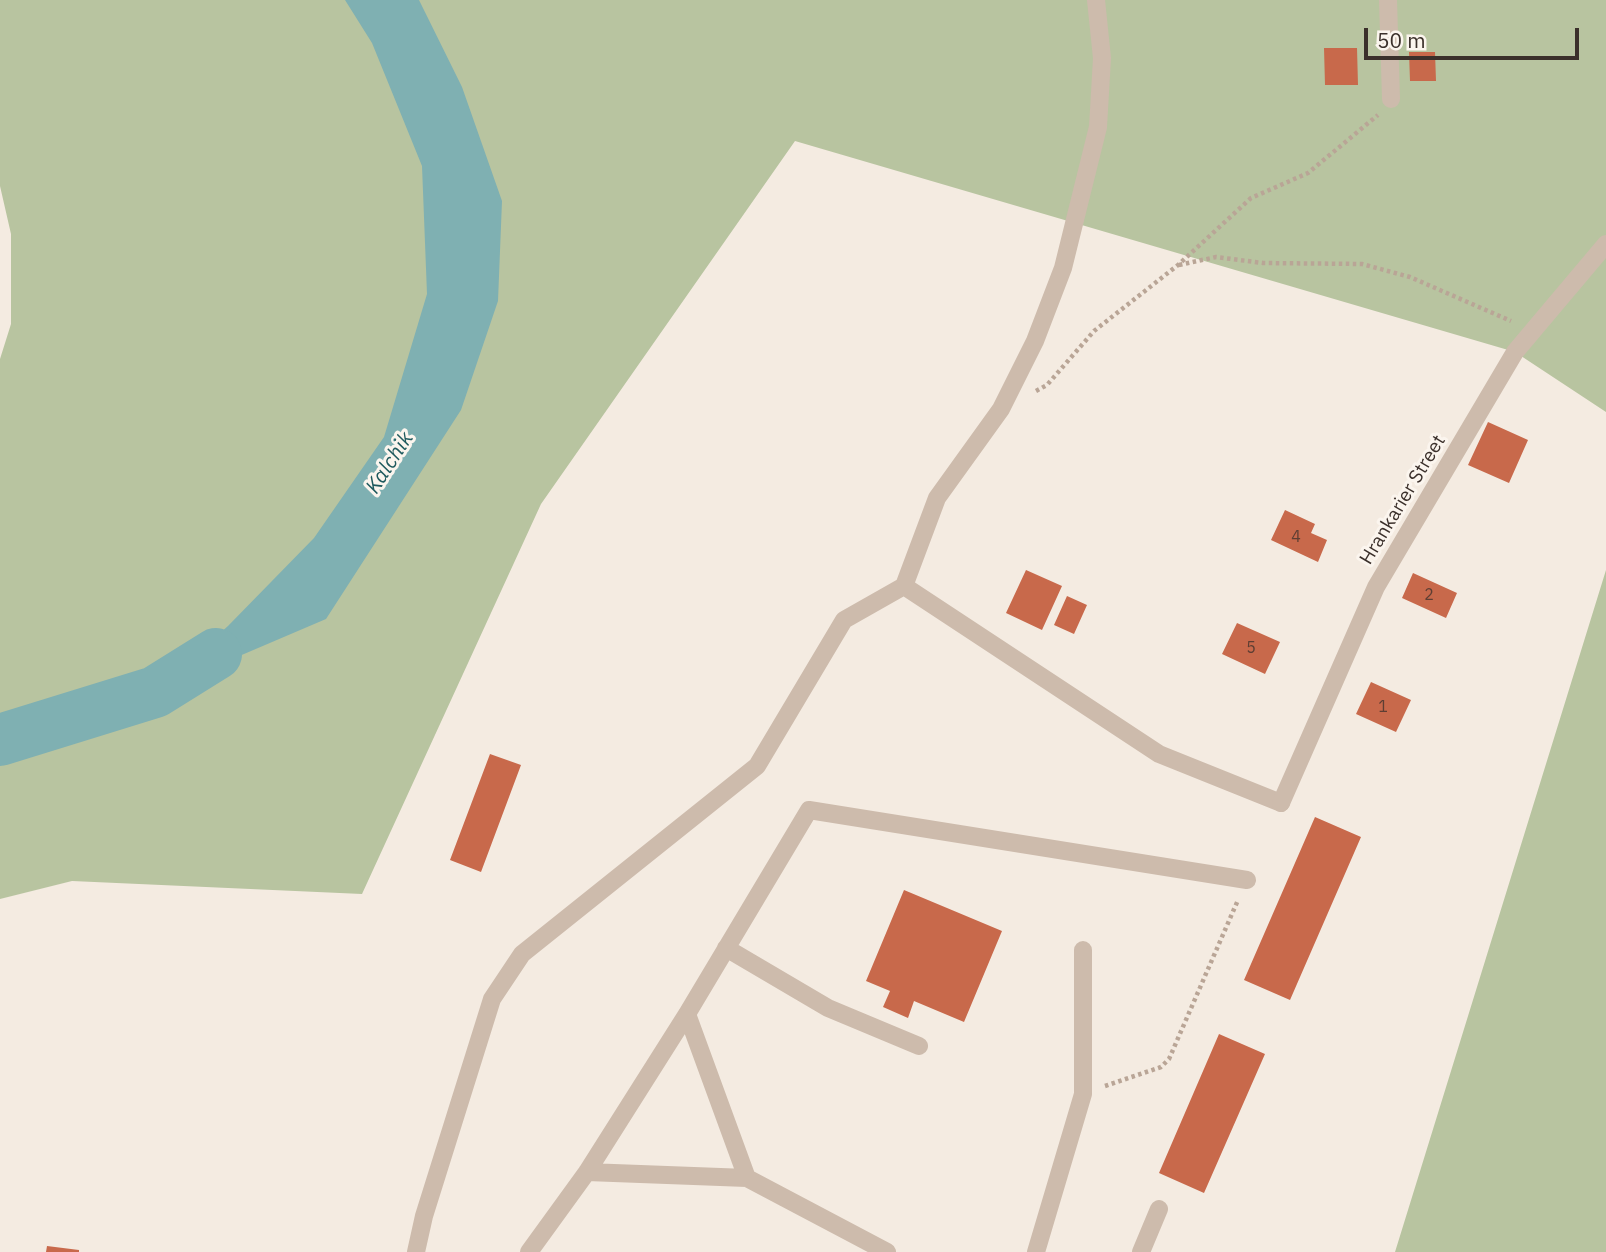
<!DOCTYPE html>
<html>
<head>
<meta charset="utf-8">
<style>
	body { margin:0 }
	#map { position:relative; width:1606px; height:1252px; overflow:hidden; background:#f4ebe1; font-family:"IBM Plex Sans",sans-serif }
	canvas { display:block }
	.scale { position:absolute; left:1364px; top:28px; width:215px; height:32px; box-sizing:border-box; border:4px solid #3b302b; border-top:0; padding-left:9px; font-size:21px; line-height:24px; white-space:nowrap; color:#3b302b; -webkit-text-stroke:5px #fbf5ee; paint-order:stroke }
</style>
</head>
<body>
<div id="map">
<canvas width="1606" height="1252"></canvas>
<div class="scale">50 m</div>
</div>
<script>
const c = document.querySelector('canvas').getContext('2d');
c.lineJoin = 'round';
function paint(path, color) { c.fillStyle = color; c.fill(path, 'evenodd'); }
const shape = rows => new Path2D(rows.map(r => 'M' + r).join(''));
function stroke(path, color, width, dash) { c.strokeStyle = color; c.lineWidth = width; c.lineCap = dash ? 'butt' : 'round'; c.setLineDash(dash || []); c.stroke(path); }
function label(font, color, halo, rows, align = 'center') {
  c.font = font + ' "IBM Plex Sans",sans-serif'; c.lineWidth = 6; c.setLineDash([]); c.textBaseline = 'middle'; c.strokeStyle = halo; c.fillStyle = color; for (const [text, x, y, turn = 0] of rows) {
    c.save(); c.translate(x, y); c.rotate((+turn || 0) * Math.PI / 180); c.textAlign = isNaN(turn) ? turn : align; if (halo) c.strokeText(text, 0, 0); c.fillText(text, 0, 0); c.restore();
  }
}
const green = shape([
	[0,0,1606,0,1606,412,1515,352,795,141,541,504,362,894,72,881,0,899,0,359,11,324,11,234,0,186],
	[1606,570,1606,1252,1395,1252]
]);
const water = shape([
	[345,0,419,0,462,87,502,201,498,301,461,410,326,619,155,692,228,626,314,538,384,437,427,294,422,166,372,43]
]);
const river = shape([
	[0,740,155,692,216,654]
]);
const building = shape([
	[1324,48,1357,48,1358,85,1325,85],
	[1409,52,1435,52,1436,81,1410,81],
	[1488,422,1528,440,1509,483,1468,465],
	[1285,510,1315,524,1311,533,1327,540,1318,562,1271,540],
	[1026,570,1062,586,1042,630,1006,613],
	[1413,573,1457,593,1446,618,1402,598],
	[1067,596,1087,605,1074,634,1054,625],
	[1237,623,1280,642,1265,674,1222,654],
	[1371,682,1411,700,1396,732,1356,714],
	[490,754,521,765,481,872,450,860],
	[1315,817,1361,837,1290,1000,1244,980],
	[904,890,1002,931,964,1022,914,1001,908,1018,883,1007,890,991,866,981],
	[1219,1034,1265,1054,1204,1193,1159,1173],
	[47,1246,79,1250,79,1252,46,1252]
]);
const path = shape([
	[1179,265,1216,257,1263,263,1362,264,1410,277,1511,321],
	[1036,391,1047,385,1094,331,1178,265,1251,198,1308,173,1378,115],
	[1105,1086,1161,1067,1169,1059,1238,900]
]);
const lane = shape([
	[1388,0,1391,99],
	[904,586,1159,754,1281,803],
	[726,948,828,1008,919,1046],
	[687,1014,747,1178],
	[587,1172,747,1178,887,1252],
	[416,1252,424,1216,492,999,522,954,757,766,844,620,904,586,937,498,1001,409,1035,341,1063,268,1098,127,1102,58,1096,0],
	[529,1252,587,1172,687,1014,809,810,1247,880],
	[1036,1252,1083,1094,1083,950],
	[1141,1252,1159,1209]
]);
const street = shape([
	[1281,803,1376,587,1515,352,1606,244]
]);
const numberNames = [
	["4",1296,537],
	["2",1429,595],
	["5",1251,648],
	["1",1383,707]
];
const streetNames = [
	["Hrankarier Street",1403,500,-59]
];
const waterNames = [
	["Kalchik",390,463,-57]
];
paint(green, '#b8c4a0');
paint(water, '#7fb0b2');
stroke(river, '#7fb0b2', 52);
paint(building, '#c8694b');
stroke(path, '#b9a596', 4.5, [3.5, 3.5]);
stroke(lane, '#cdbbac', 18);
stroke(street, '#cdbbac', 18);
label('16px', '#5e3e33', null, numberNames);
label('19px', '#3b302b', '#fbf5ee', streetNames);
label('italic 21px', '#1f5a5e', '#fbf5ee', waterNames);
</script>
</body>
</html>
